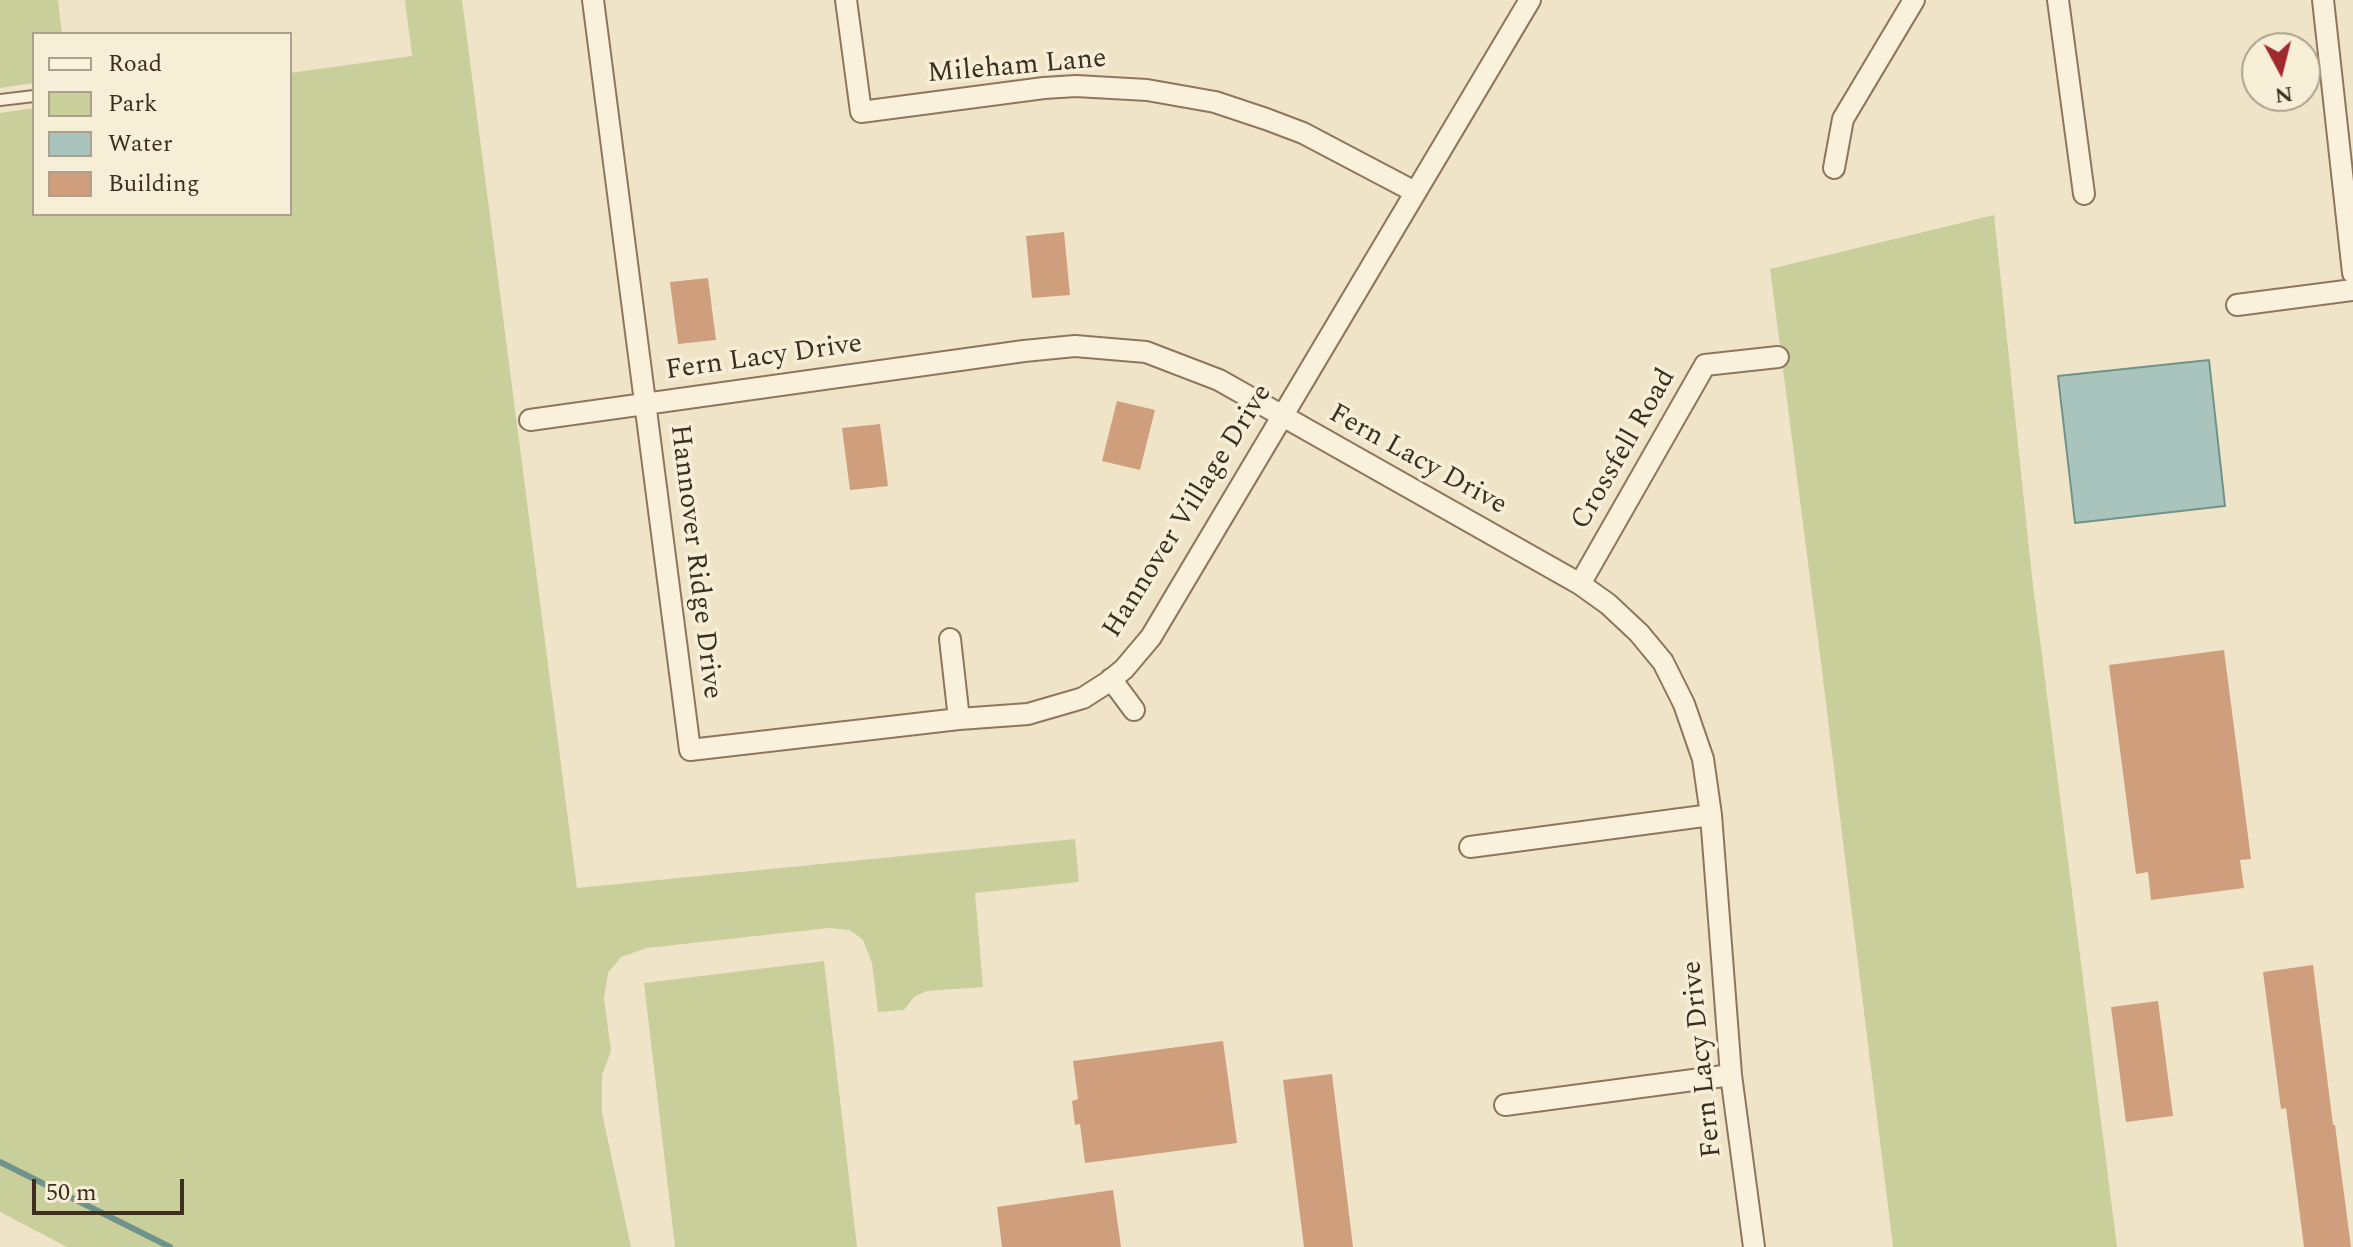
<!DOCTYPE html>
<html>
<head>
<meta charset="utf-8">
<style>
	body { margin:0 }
	#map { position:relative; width:2353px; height:1247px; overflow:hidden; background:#f0e4c8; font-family:Spectral,serif }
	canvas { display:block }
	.legend { position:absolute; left:32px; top:32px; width:260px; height:184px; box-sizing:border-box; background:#f7eed8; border:2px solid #ada18e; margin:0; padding:10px 14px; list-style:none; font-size:24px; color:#3d2e20 }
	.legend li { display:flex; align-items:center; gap:16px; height:40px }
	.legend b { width:40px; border:2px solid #ada18e }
	.north { position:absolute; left:2241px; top:32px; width:80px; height:80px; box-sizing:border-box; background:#f7eed8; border:2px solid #ada18e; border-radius:50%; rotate:173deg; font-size:22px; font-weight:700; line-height:32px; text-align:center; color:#3d2e20 }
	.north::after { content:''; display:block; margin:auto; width:28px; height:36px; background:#9e2a2b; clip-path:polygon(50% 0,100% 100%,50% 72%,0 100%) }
	.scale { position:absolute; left:32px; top:1179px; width:152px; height:36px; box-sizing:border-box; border:4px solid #3d2e20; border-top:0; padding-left:10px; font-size:24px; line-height:28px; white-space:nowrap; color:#3d2e20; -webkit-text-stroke:6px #f7eed8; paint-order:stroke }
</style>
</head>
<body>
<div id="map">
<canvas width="2353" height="1247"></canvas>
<ul class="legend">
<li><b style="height:10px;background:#faf1dc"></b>Road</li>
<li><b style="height:22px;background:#c9cf9b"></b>Park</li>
<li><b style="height:22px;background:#a9c4bc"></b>Water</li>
<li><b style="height:22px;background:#cf9f7d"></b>Building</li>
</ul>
<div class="north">N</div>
<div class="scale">50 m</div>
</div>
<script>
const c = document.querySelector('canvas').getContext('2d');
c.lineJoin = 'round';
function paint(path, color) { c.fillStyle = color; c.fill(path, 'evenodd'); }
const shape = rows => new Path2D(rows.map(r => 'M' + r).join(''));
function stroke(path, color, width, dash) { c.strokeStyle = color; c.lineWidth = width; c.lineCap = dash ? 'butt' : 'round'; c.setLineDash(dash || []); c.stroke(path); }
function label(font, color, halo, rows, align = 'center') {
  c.font = font + ' Spectral,serif'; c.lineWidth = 7; c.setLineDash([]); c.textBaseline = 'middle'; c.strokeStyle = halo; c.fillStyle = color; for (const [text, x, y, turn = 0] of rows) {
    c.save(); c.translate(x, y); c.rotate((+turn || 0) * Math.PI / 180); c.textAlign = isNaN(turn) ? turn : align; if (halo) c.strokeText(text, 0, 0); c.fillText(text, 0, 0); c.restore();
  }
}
const green = shape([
	[0,0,58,0,62,34,34,34,34,83,0,88],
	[405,0,462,0,577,888,1075,839,1079,882,975,893,983,987,927,991,914,997,904,1010,878,1012,872,963,863,940,850,930,829,928,647,948,621,957,608,973,604,998,611,1051,602,1075,602,1113,631,1247,67,1247,0,1212,0,113,34,108,34,214,290,214,290,73,412,56],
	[1994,215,2032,577,2117,1247,1893,1247,1821,663,1770,269],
	[824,961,857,1247,675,1247,644,983]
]);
const water = shape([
	[2209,360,2225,506,2075,523,2058,376,2209,360]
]);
const stream = shape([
	[0,1162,170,1247]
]);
const building = shape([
	[1064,232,1070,295,1032,298,1026,236],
	[708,278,716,340,678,344,670,282],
	[1117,401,1155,410,1140,470,1102,461],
	[880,424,888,486,850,490,842,428],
	[2224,650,2251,859,2240,860,2244,888,2151,900,2148,872,2136,874,2109,665],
	[2313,965,2333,1125,2335,1125,2351,1247,2304,1247,2286,1108,2281,1109,2263,972],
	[2158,1001,2173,1116,2126,1122,2111,1007],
	[1223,1041,1237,1143,1085,1163,1080,1124,1075,1125,1072,1101,1078,1099,1073,1061],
	[1332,1074,1353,1247,1304,1247,1283,1080],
	[1113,1190,1121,1247,1002,1247,997,1207]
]);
const lane = shape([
	[0,100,34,96]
]);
const street = shape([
	[593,0,690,750,959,719,1028,714,1083,698,1108,682,1124,669,1151,637,1530,0],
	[846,0,861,112,1044,88,1076,86,1147,90,1215,102,1266,119,1303,133,1415,192],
	[2058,0,2084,194],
	[2323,0,2353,273],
	[1834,168,1843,119,1914,0],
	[2237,305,2353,290],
	[530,420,1024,351,1075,346,1146,352,1219,380,1580,584,1608,604,1639,633,1663,662,1684,704,1703,759,1711,815,1731,1075,1754,1247],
	[1580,584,1705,365,1778,357],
	[950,639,959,719],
	[1111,679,1134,710],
	[1470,847,1711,815],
	[1505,1105,1731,1075]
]);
const streetNames = [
	["Mileham Lane",1017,68,-5],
	["Fern Lacy Drive",764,359,-8],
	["Crossfell Road",1625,450,-60],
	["Fern Lacy Drive",1417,461,29],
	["Hannover Village Drive",1189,512,-58],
	["Hannover Ridge Drive",694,562,83],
	["Fern Lacy Drive",1704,1059,-96]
];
paint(green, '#c9cf9b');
paint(water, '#a9c4bc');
stroke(water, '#6f938a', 2);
stroke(stream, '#6f938a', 6);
paint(building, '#cf9f7d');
stroke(lane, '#8d765c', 14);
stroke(street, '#8d765c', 24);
stroke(lane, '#faf1dc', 10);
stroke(street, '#faf1dc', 20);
label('28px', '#3d2e20', '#f7eed8', streetNames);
</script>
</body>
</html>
